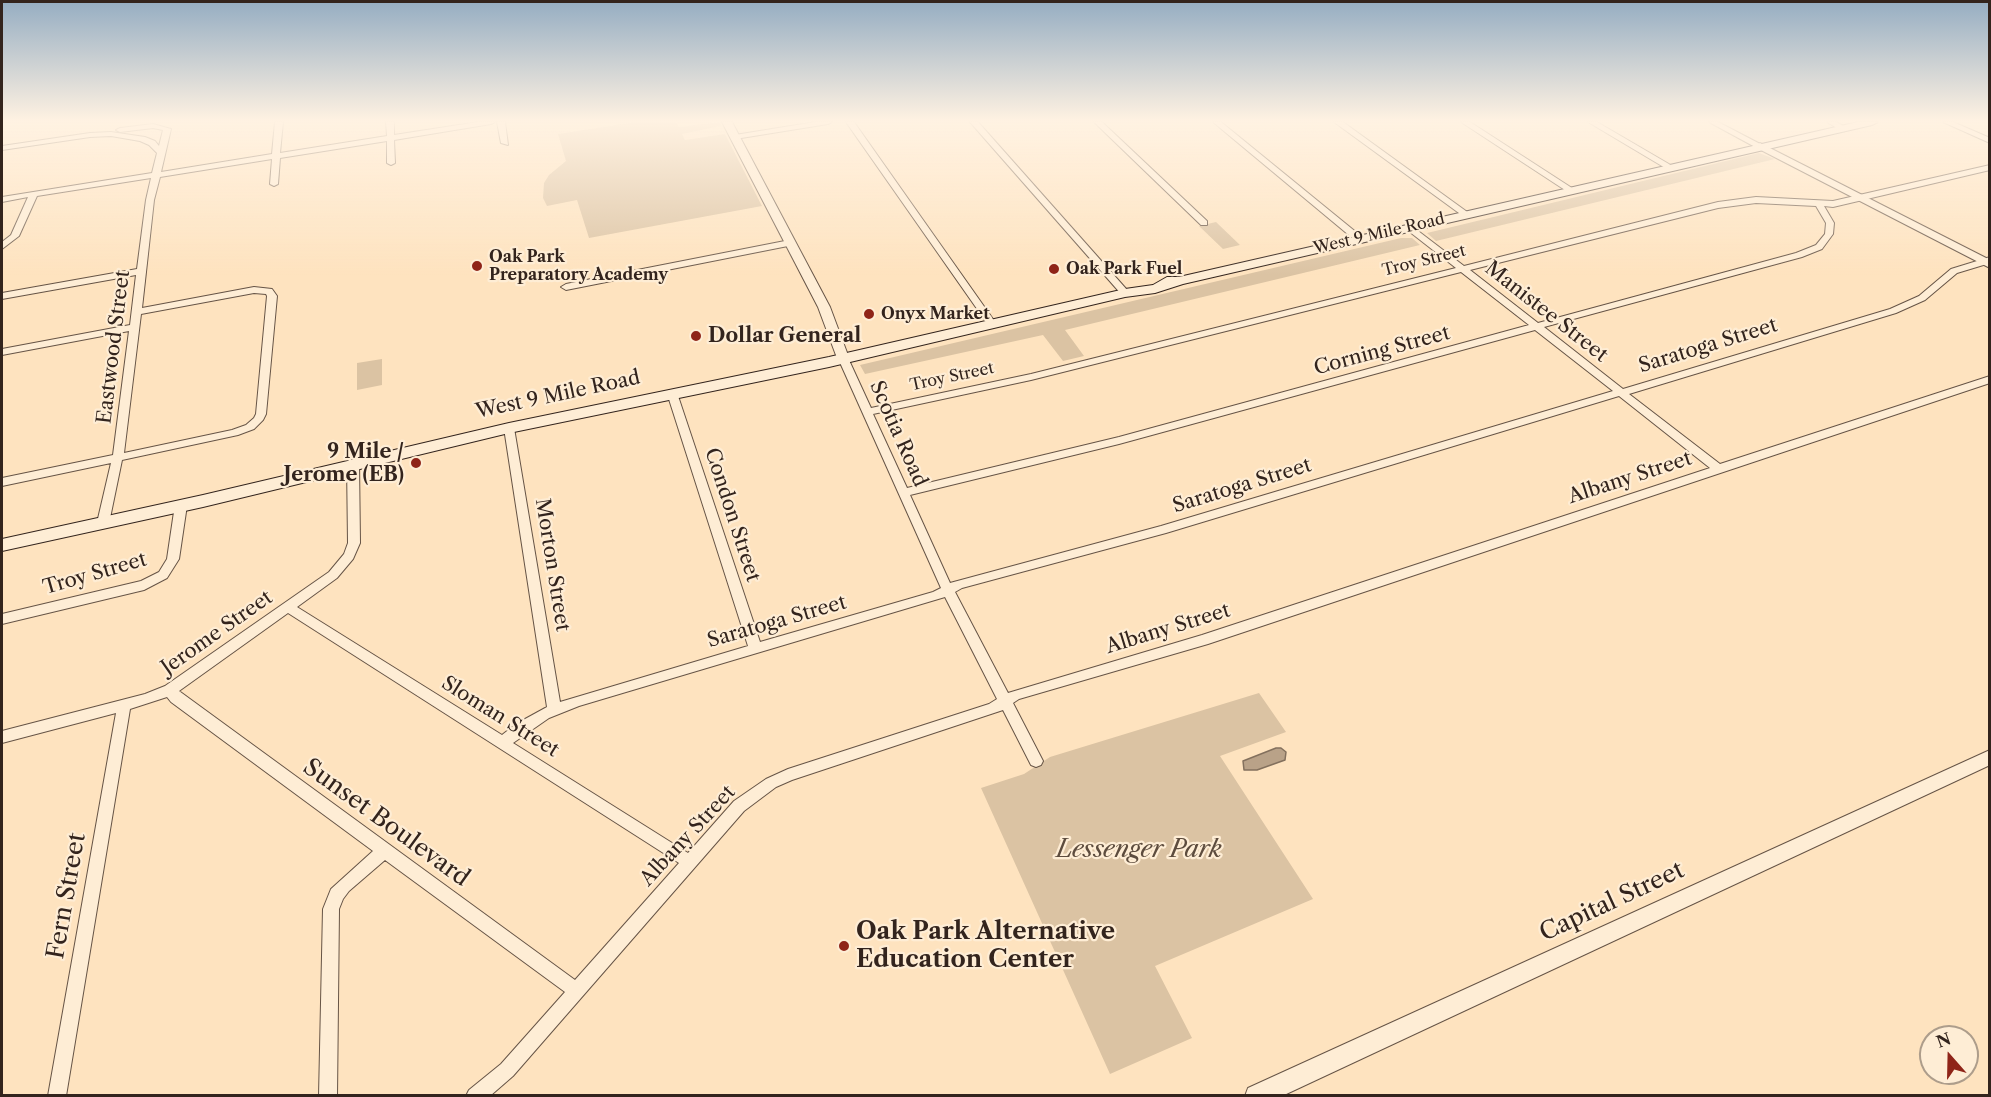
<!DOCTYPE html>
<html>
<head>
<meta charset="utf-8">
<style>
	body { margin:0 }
	#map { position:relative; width:1991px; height:1097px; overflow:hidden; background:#fee3bf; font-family:"Libre Caslon Text",serif }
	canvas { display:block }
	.frame { position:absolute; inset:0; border:3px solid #33241d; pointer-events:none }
	.north { position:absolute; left:1919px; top:1025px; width:60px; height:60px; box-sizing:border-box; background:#feedd5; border:2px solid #ad9d8b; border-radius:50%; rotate:340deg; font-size:16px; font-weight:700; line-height:24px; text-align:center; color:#33241d }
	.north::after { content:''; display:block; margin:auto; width:21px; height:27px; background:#8f2418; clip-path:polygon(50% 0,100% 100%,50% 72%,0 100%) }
</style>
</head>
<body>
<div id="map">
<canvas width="1991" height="1097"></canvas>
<div class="frame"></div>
<div class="north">N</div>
</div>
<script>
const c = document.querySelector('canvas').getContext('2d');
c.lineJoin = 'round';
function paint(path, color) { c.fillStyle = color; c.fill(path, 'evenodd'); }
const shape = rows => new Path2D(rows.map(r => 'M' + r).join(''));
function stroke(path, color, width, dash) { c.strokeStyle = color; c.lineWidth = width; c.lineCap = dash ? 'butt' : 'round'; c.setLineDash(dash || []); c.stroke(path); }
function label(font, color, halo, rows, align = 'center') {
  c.font = font + ' "Libre Caslon Text",serif'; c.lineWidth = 4.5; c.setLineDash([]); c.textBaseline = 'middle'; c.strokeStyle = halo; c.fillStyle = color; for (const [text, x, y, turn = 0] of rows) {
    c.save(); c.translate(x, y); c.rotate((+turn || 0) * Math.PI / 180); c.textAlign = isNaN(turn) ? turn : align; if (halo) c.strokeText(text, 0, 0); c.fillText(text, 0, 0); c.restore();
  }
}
const green = shape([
	[635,122,676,122,679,127,719,122,721,126,682,134,685,140,725,134,762,206,589,238,577,200,547,206,543,198,544,183,549,175,566,161,558,134],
	[1759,153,1775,159,1436,241,1427,233],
	[1216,222,1240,245,1223,249,1199,226],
	[1401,238,1412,238,1420,245,1065,330,1084,356,1063,361,1043,335,865,374,860,365],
	[382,359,382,385,357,390,357,363],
	[1259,693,1286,732,1220,756,1313,899,1155,966,1192,1038,1110,1074,981,788,1024,774,1050,757]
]);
const water = shape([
	[1276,748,1281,748,1286,752,1285,760,1257,770,1244,770,1243,761,1276,748]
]);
const minor = shape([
	[275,122,283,122,280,153,387,136,386,122,394,122,394,135,478,122,495,122,491,124,394,140,395,163,391,165,387,163,387,141,280,158,278,184,274,186,270,184,272,159,160,177,154,200,142,308,254,287,272,289,277,296,266,414,263,420,254,429,238,435,122,460,109,523,103,527,97,523,111,463,2,486,2,478,113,455,129,331,2,355,2,349,130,325,136,275,2,299,2,293,137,269,146,200,151,178,37,196,19,236,2,249,2,242,11,235,28,197,2,202,2,197,152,173,157,153,149,145,140,141,111,136,90,137,2,150,2,146,90,133,111,132,145,137,155,141,159,146,163,130,153,128,120,132,116,130,120,128,153,124,171,129,161,172,272,154,275,122],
	[254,293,266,294,267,296,256,414,254,418,246,425,232,430,124,453,141,314,254,293],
	[497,122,505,122,508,145,501,143,497,122],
	[815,122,832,122,828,124,735,139,731,137,735,135,815,122],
	[846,122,854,122,995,322,995,326,989,326,846,122],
	[970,122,978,122,1128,291,1128,295,1122,295,970,122],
	[1094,122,1102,122,1207,221,1207,225,1201,225,1094,122],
	[1213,122,1221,122,1362,237,1362,241,1356,241,1213,122],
	[1334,122,1343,122,1470,214,1463,216,1334,122],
	[1461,122,1470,122,1575,190,1568,192,1461,122],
	[1588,122,1597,122,1674,167,1667,169,1588,122],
	[1709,122,1718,122,1764,146,1757,148,1709,122],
	[1827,122,1836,122,1847,128,1840,130,1827,122],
	[1943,122,1953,122,1990,138,1990,143,1943,122],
	[1990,165,1990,170,1833,207,1824,206,1834,223,1833,234,1822,249,1802,257,1544,327,1623,389,1890,309,1919,296,1951,269,1990,257,1990,263,1957,273,1925,300,1896,313,1629,394,1720,464,1990,376,1990,383,1208,644,1019,699,1013,703,1043,761,1041,765,1036,767,1031,765,1003,710,792,780,776,787,744,811,513,1076,490,1096,466,1096,469,1090,501,1064,565,992,385,860,349,891,343,899,339,909,337,1096,319,1096,323,909,331,889,373,851,171,702,167,697,130,709,66,1096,48,1096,116,713,2,743,2,731,145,694,165,686,329,572,344,554,348,543,347,463,349,460,357,460,359,463,360,543,353,559,337,578,297,607,502,735,516,724,547,707,504,428,505,426,509,425,514,428,560,702,748,646,667,393,668,391,672,390,677,393,760,642,933,592,941,588,838,358,839,356,843,355,848,358,871,408,1031,374,1456,268,1406,229,1405,227,1409,224,1464,266,1718,202,1756,197,1833,201,1990,165],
	[1756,203,1816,206,1826,223,1825,234,1816,245,1796,253,1538,323,1470,270,1718,208,1756,203],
	[1461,272,1529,325,1119,437,907,488,873,414,1031,380,1461,272],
	[1535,330,1613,391,1161,526,950,583,910,495,1119,444,1535,330],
	[1619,396,1710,468,1202,635,1008,693,955,592,962,588,1166,533,1619,396],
	[945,597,997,699,989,704,788,769,766,779,734,801,688,853,513,743,549,718,579,706,945,597],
	[288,613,679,863,575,980,179,691,288,613],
	[790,240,793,241,793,245,566,290,561,287,566,284,790,240],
	[181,501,187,505,179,559,167,578,144,590,2,624,2,614,141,581,159,572,167,559,175,505,181,501]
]);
const tertiary = shape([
	[722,122,732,122,830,307,849,358,847,361,839,361,837,358,818,307,722,122],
	[1760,143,1990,260,1990,268,1757,148,1755,146,1760,143],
	[1990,750,1990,765,1282,1096,1245,1096,1248,1088,1990,750]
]);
const secondary = shape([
	[1858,122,1878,122,1872,125,1183,284,1155,293,1125,297,829,367,509,433,203,507,2,551,2,539,203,495,509,423,829,357,1125,289,1153,285,1167,277,1179,277,1858,122]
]);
const markers = [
	[477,266,6,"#8f2418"],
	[1054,269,6,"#8f2418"],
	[869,314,6,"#8f2418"],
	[696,336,6,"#8f2418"],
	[416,463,6,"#8f2418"],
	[844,946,6,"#8f2418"]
];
const farStreetnames = [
	["West 9 Mile Road",1379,234,-13],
	["Troy Street",1424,261,-14],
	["Troy Street",952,377,-12]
];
const farPoinames = [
	["Oak Park",489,257],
	["Preparatory Academy",489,275],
	["Oak Park Fuel",1066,269],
	["Onyx Market",881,314]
];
const streetNames = [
	["Manistee Street",1546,312,38],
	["Saratoga Street",1708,346,-17],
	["Eastwood Street",114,347,-83],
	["Corning Street",1382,351,-15],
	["West 9 Mile Road",558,395,-12],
	["Scotia Road",898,434,66],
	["Albany Street",1630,478,-18],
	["Saratoga Street",1242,486,-17],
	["Condon Street",732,515,72],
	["Morton Street",552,565,81],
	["Troy Street",95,574,-16],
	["Saratoga Street",777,622,-16],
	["Albany Street",1168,629,-17],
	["Jerome Street",217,633,-35],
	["Sloman Street",500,717,32],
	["Albany Street",688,836,-47]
];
const poiNames = [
	["Dollar General",708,336],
	["9 Mile /",404,452,"right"],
	["Jerome (EB)",404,475,"right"]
];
const nearStreetnames = [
	["Sunset Boulevard",386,823,36],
	["Fern Street",67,896,-80],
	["Capital Street",1612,902,-25]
];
const nearParknames = [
	["Lessenger Park",1139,850]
];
const nearPoinames = [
	["Oak Park Alternative",856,932],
	["Education Center",856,960]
];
paint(green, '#dbc3a3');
paint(water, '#b9a288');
stroke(water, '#83705d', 1.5);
stroke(minor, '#665446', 2);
stroke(tertiary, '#665446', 2);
stroke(secondary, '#33241d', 2);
paint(minor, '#feedd5');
paint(tertiary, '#feedd5');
paint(secondary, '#feedd5');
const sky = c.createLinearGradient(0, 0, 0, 275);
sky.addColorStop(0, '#95adc2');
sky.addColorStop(0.44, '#fff2e2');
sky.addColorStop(1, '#fff2e200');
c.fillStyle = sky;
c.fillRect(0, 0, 1991, 275);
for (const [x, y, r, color] of markers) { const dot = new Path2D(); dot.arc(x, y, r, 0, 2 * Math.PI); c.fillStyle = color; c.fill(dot); stroke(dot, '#feedd5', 2); }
label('16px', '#33241d', '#feedd5', farStreetnames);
label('bold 16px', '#33241d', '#feedd5', farPoinames, 'left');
label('20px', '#33241d', '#feedd5', streetNames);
label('bold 20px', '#33241d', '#feedd5', poiNames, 'left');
label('24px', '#33241d', '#feedd5', nearStreetnames);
label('italic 24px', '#5d4c3e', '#feedd5', nearParknames);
label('bold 24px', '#33241d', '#feedd5', nearPoinames, 'left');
</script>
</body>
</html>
